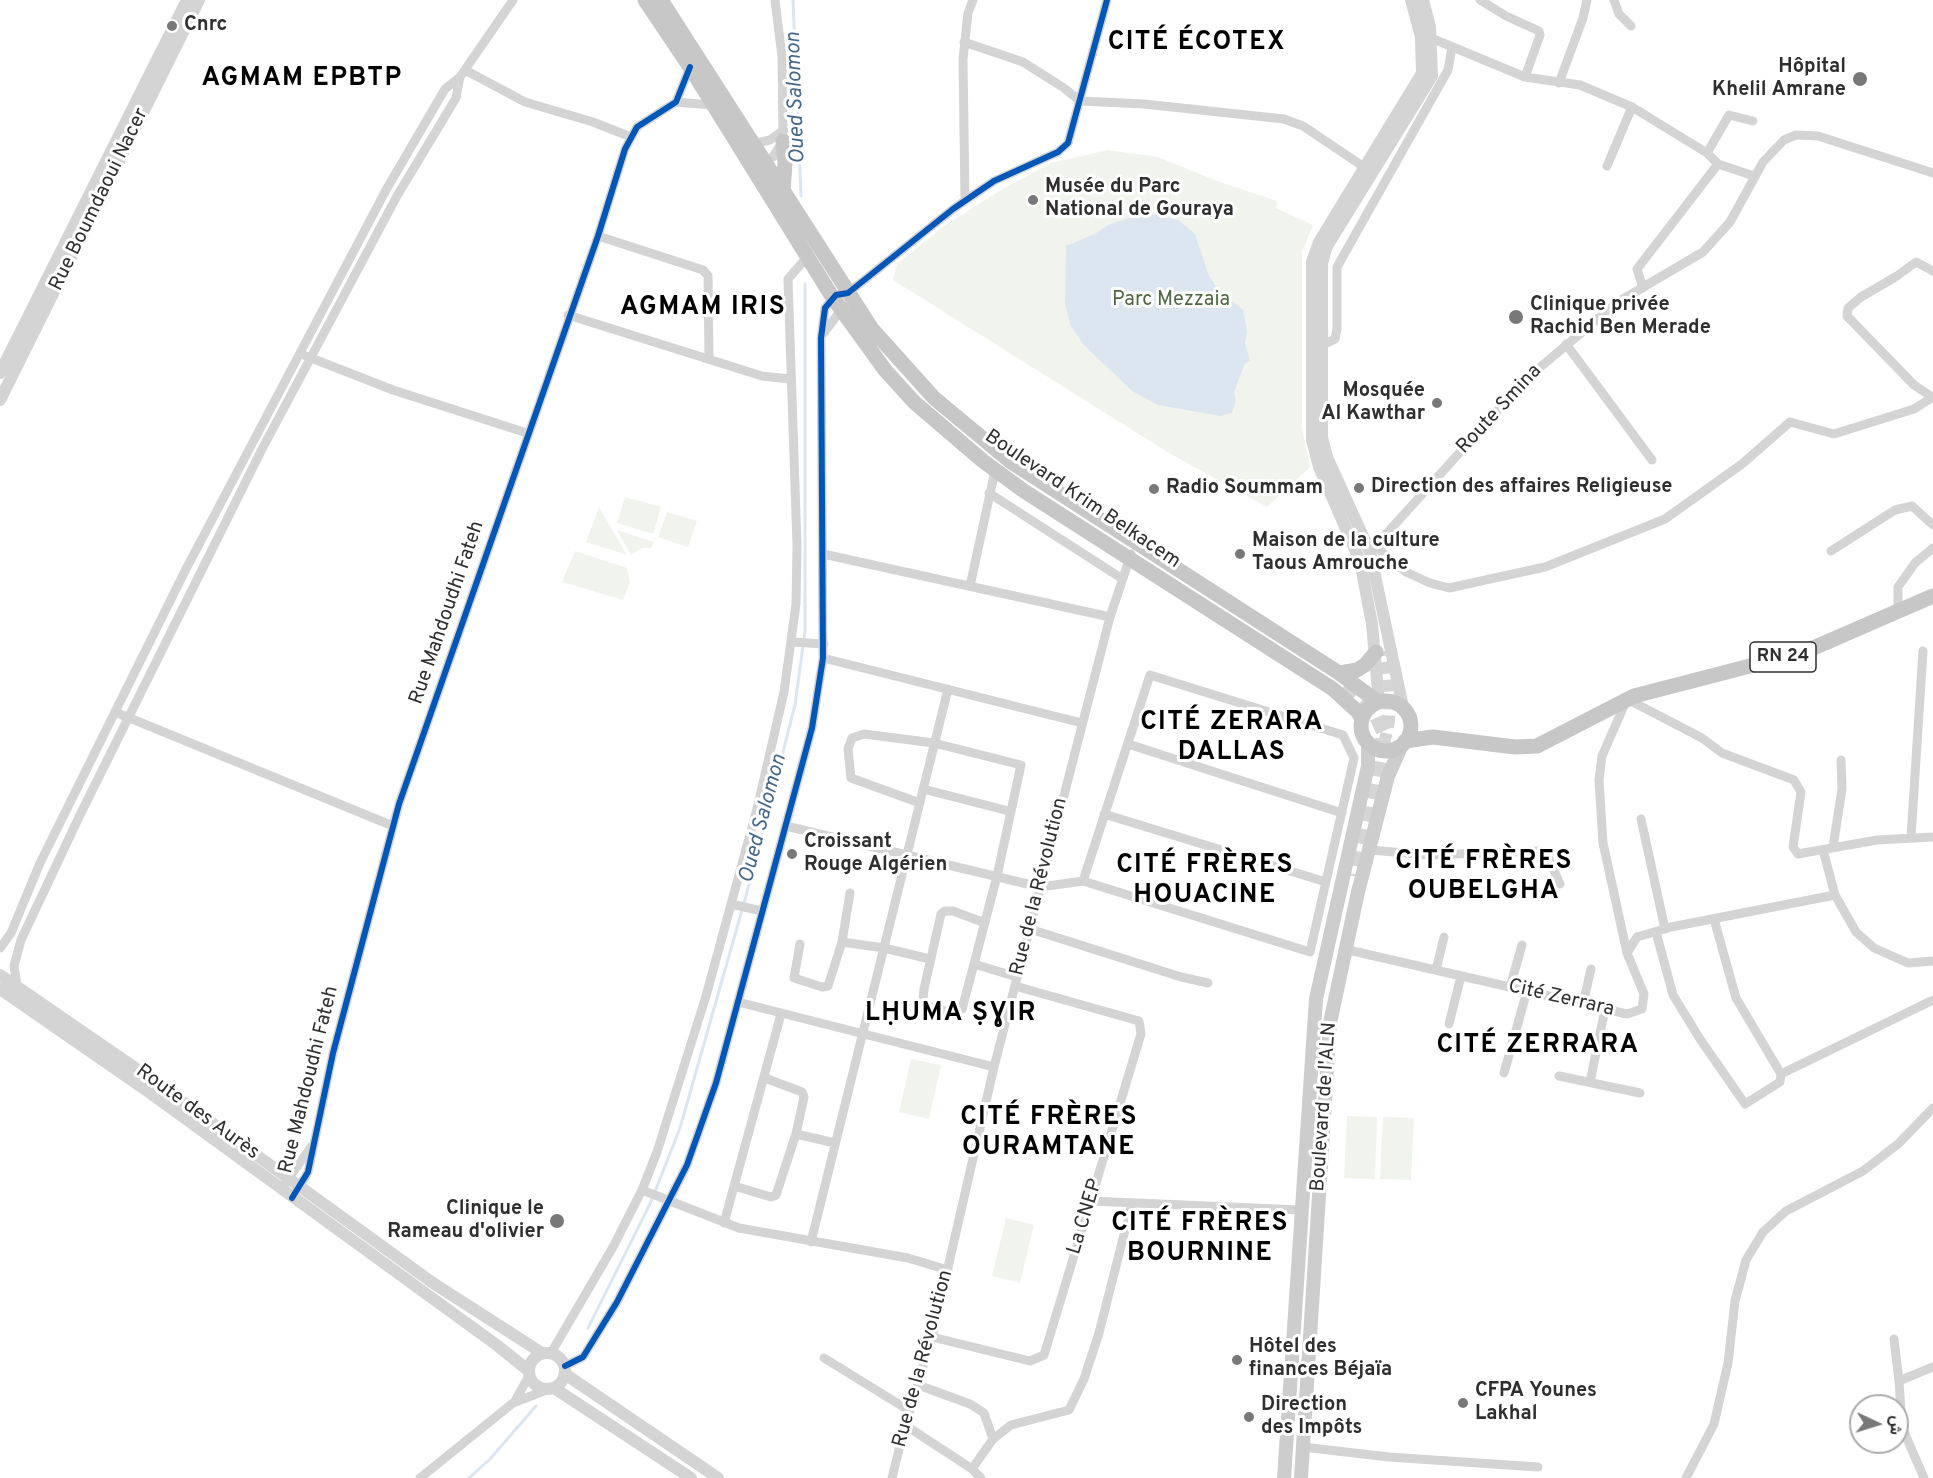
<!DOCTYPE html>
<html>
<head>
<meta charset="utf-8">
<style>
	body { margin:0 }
	#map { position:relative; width:1933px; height:1478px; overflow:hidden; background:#fff; font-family:Overpass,Vazirmatn,sans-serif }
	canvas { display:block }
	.north { position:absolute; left:1849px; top:1394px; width:60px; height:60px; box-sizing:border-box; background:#fff; border:2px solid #acacac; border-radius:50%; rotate:94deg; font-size:16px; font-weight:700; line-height:24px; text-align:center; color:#2f2f2f }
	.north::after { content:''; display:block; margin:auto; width:21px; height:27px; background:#787878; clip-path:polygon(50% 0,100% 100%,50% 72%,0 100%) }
</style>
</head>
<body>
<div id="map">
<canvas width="1933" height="1478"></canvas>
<div class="north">ش</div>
</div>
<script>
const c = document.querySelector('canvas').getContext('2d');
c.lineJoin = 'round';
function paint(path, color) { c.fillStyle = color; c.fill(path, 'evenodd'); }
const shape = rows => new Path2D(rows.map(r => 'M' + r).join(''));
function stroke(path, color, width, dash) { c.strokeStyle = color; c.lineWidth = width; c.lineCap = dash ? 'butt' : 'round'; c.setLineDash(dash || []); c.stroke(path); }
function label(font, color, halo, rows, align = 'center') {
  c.font = font + ' Overpass,sans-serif'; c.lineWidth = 6; c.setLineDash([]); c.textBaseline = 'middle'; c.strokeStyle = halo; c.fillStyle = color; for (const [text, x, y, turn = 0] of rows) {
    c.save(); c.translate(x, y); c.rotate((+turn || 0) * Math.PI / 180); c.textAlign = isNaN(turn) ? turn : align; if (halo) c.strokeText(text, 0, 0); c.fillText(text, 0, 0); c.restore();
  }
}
const green = shape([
	[1108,150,1158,157,1220,182,1277,201,1276,208,1313,225,1302,252,1302,428,1310,467,1267,507,1169,453,893,280,897,264,947,224,1001,190,1051,163],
	[625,497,661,507,653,534,617,523],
	[599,507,627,555,586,542],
	[667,512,697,521,688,547,658,537],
	[617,530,654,542,651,548,642,548,631,555],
	[575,551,627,568,630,582,623,600,562,582],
	[911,1059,941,1065,929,1119,899,1112],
	[1347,1116,1377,1117,1375,1179,1344,1178],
	[1383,1117,1414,1118,1411,1180,1380,1179],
	[1006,1218,1034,1225,1020,1283,992,1276]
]);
const water = shape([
	[1146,212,1178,220,1195,234,1209,276,1217,288,1243,310,1247,331,1245,343,1250,361,1245,363,1234,392,1236,400,1232,413,1220,416,1158,405,1132,391,1083,344,1071,326,1065,305,1066,246,1095,234,1108,225]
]);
const stream = shape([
	[793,0,801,196],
	[588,1328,650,1204,680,1128,746,896,795,705,805,631,805,284],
	[469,1478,490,1459,536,1406]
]);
const tertiaryTunnel = shape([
	[1384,745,1389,721,1390,693,1386,651]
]);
const primaryTunnel = shape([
	[1345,685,1375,713,1384,733,1358,877]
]);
const minor = shape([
	[1480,0,1506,16,1539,31,1540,35,1525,77],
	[1614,0,1619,14,1631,26],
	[1431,38,1525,77,1580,85,1632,107,1707,153,1718,164,1754,176],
	[964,42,1023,62,1064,88,1080,101,1144,104,1284,119,1303,126,1370,171],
	[465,70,525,102,593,122,631,137],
	[1559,83,1583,18,1587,0],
	[676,102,712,105],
	[752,144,770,140,784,130],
	[1707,153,1729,115,1753,121],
	[761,163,773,157,783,141,782,57,775,0],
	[1607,166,1632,107],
	[965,200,963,59,968,13,973,0],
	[598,236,703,270,708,276,709,359],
	[1643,288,1637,269,1718,164],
	[568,315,762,376,790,379],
	[823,334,844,306],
	[1566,344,1652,460],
	[1321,346,1335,339,1337,329,1337,267,1448,70,1452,47],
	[306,356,393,390,527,433],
	[1932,397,1914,385,1847,316,1848,308,1861,297,1897,276,1916,262,1933,271],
	[989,493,1121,578],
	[1376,547,1406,572,1430,583,1449,588,1545,567,1665,519,1742,464,1790,422,1834,434,1914,409,1933,397],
	[1831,551,1895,510,1912,506,1933,525],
	[1370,552,1526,379,1618,302,1703,252,1730,222,1763,162,1784,140,1796,135,1818,136,1933,173],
	[823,554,1110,617],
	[970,586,995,471],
	[1898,611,1898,587,1915,563,1933,548],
	[792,642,824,644],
	[823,658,1082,723],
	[115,712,393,826],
	[1128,744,1342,813],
	[923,789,1009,811],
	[920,803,851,778,848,749,852,738,864,734,934,743,1021,765,997,876,974,964,962,1009,952,1013,928,1006,923,999,924,989,941,914,945,911,953,911,985,923],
	[1104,814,1326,882],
	[1641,819,1665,929],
	[786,826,1040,887,1083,881,1310,952,1354,758,1343,735,1150,675,1083,881],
	[1911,837,1923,651],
	[1833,847,1842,789,1841,760],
	[1370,850,1429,855,1539,851,1547,855,1560,884],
	[1823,850,1835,895,1856,932,1874,948,1908,963,1933,961],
	[731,904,762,911],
	[1714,919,1736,998,1781,1074,1933,1000],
	[1030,929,1181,977,1208,983],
	[1656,932,1673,995,1700,1039,1745,1104,1780,1082,1781,1074],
	[842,942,884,948,930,959],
	[800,944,794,978,822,987,828,986,842,942,850,893],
	[0,948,11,933,40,863,186,569,386,190,445,89,460,77,513,0],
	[1344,949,1627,1014,1642,1009,1644,994,1627,953,1637,937,1671,927,1835,895],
	[1627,953,1603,843,1599,780,1602,756,1627,699,1702,738,1722,753,1794,780,1801,792,1793,847,1798,854,1877,840,1933,837],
	[974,964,1017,977],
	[1436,970,1444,937],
	[17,986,14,966,21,940,79,817,261,451,397,196,456,98,460,77],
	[1510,987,1522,945],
	[738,1002,994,1067],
	[1583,1004,1591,969],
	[1449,1024,1461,976],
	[1504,1073,1527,991],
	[1559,1076,1640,1093],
	[765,1078,802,1092,804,1097,796,1134],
	[1590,1082,1605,1009],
	[286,1182,311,1147],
	[734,1186,771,1197,776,1195,796,1134,835,1143],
	[642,1190,739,1228,908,1258,948,1270],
	[297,1191,308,1172,333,1053,399,804,598,236,625,149,637,127,676,102,690,67],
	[1090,1201,1301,1210],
	[724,1223,781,1014],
	[811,1242,948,689],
	[932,1337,1030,1361,1044,1355,1141,1034,1139,1021,1015,986],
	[1894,1339,1899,1381],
	[551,1353,613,1247,642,1190,657,1152,706,996,757,809,784,692,796,604,797,545,788,279,807,257],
	[824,1358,910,1411],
	[565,1366,583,1357,617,1302,687,1165,716,1083,812,728,823,658,821,338,825,308,836,295,848,293,953,209,994,181,1058,152,1068,143,1107,0],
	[918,1385,970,1404,984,1413,993,1439],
	[515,1401,529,1376],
	[905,1425,972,1469,981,1478],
	[1303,1447,1389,1457,1538,1467],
	[972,1469,993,1439,1011,1425,1069,1410,1084,1379,1099,1333,1132,1203],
	[420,1478,513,1403,549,1389],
	[892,1478,905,1425,932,1337,994,1067,1110,617,1131,554],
	[1686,1478,1714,1424,1728,1363,1735,1301,1746,1260,1763,1232,1786,1211,1863,1171,1898,1144,1933,1108],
	[1924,1478,1902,1427,1899,1381,1933,1367]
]);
const tertiary = shape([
	[0,373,187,0],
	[0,400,199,0],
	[1379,702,1372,624,1360,561,1319,467,1312,440,1312,262,1319,242,1422,73,1421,37,1411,0],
	[1403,707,1370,552,1327,457,1322,437,1322,263,1327,246,1432,76,1430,27,1423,0],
	[0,975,154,1081,433,1283,542,1353],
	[0,989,146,1090,498,1346,529,1371],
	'529 1371a18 18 0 1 1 36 0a18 18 0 1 1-36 0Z',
	[565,1374,718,1478],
	[554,1388,691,1478]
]);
const secondary = shape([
	[1284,1478,1316,999,1368,766,1368,742],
	[1301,1478,1330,1023,1358,892,1388,776,1402,745]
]);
const primary = shape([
	[645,0,690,67,833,298,885,370,914,402,983,461,1024,491,1333,689,1358,712,1362,719],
	[661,0,872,329,934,398,1011,462,1339,673,1378,702],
	[783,192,785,163,783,141],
	[1339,673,1357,670,1365,665,1376,652],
	'1361 726a25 25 0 1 1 50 0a25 25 0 1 1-50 0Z',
	[1405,741,1433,737,1515,747,1537,746,1634,696,1804,652,1933,596]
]);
const cycleway = shape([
	[292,1198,308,1172,333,1053,399,804,598,236,625,149,637,127,676,102,690,67],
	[565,1366,583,1357,617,1302,687,1165,716,1083,812,728,823,658,821,338,825,308,836,295,848,293,953,209,994,181,1058,152,1068,143,1107,0]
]);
const markers = [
	[172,26,6,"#787878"],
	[1860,79,8,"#787878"],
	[1033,200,6,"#787878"],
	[1516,317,8,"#787878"],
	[1437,403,6,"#787878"],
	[1359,488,6,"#787878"],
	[1154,489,6,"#787878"],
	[1240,554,6,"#787878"],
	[792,854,6,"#787878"],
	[557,1221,8,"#787878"],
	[1237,1360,6,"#787878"],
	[1463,1403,6,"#787878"],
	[1249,1417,6,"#787878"]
];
const shields = [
	[1783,657,66]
];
const shieldNames = [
	["RN 24",1783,657]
];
const poiNames = [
	["Cnrc",184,26],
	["Hôpital",1846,68,"right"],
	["Khelil Amrane",1846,91,"right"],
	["Musée du Parc",1045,188],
	["National de Gouraya",1045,211],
	["Clinique privée",1530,306],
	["Rachid Ben Merade",1530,329],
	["Mosquée",1425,392,"right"],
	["Al Kawthar",1425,415,"right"],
	["Direction des affaires Religieuse",1371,488],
	["Radio Soummam",1166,489],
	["Maison de la culture",1252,542],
	["Taous Amrouche",1252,565],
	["Croissant",804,843],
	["Rouge Algérien",804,866],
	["Clinique le",544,1210,"right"],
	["Rameau d'olivier",544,1233,"right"],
	["Hôtel des",1249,1348],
	["finances Béjaïa",1249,1371],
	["CFPA Younes",1475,1392],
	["Lakhal",1475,1415],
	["Direction",1261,1406],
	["des Impôts",1261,1429]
];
const streetNames = [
	["Rue Boumdaoui Nacer",100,200,-64],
	["Route Smina",1500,410,-47],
	["Boulevard Krim Belkacem",1082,500,34],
	["Rue Mahdoudhi Fateh",448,613,-71],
	["Rue de la Révolution",1040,887,-76],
	["Cité Zerrara",1561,999,13],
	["Rue Mahdoudhi Fateh",310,1080,-76],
	["Boulevard de l'ALN",1325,1107,-86],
	["Route des Aurès",197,1113,36],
	["La CNEP",1086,1217,-73],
	["Rue de la Révolution",924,1359,-75]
];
const parkNames = [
	["Parc Mezzaia",1171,301]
];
const waterNames = [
	["Oued Salomon",797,98,-92],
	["Oued Salomon",764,819,-75]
];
const districtNames = [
	["CITÉ ÉCOTEX",1197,44],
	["AGMAM EPBTP",302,80],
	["AGMAM IRIS",703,309],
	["CITÉ ZERARA",1232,724],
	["DALLAS",1232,754],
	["CITÉ FRÈRES",1484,863],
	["OUBELGHA",1484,893],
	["CITÉ FRÈRES",1205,867],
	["HOUACINE",1205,897],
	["LḤUMA ṢƔIR",951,1015],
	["CITÉ ZERRARA",1538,1047],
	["CITÉ FRÈRES",1049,1119],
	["OURAMTANE",1049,1149],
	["CITÉ FRÈRES",1200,1225],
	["BOURNINE",1200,1255]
];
paint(green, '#f0f4ed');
paint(water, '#dbe6f0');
stroke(stream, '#dbe6f0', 3);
stroke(tertiaryTunnel, '#d5d5d5', 12, [12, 6]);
stroke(primaryTunnel, '#d5d5d5', 15, [15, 8]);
stroke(minor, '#d4d4d4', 9);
stroke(tertiary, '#d4d4d4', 12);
stroke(secondary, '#cdcdcd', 14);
stroke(primary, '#c7c7c7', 15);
stroke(cycleway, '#0057b8', 6);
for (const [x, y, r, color] of markers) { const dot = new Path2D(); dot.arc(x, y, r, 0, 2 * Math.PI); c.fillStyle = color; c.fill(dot); stroke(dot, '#fff', 2); }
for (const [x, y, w] of shields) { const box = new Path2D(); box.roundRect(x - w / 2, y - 15, w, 30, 4.5); c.fillStyle = '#fff'; c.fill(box); stroke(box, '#2f2f2f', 1.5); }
label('bold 18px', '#2f2f2f', null, shieldNames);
label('bold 20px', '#2f2f2f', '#fff', poiNames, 'left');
label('20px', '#2f2f2f', '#fff', streetNames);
label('20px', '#4e6740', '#fff', parkNames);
label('italic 21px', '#44688a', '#fff', waterNames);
c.letterSpacing = '1.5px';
label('bold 26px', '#000', '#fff', districtNames);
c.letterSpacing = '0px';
</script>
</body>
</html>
